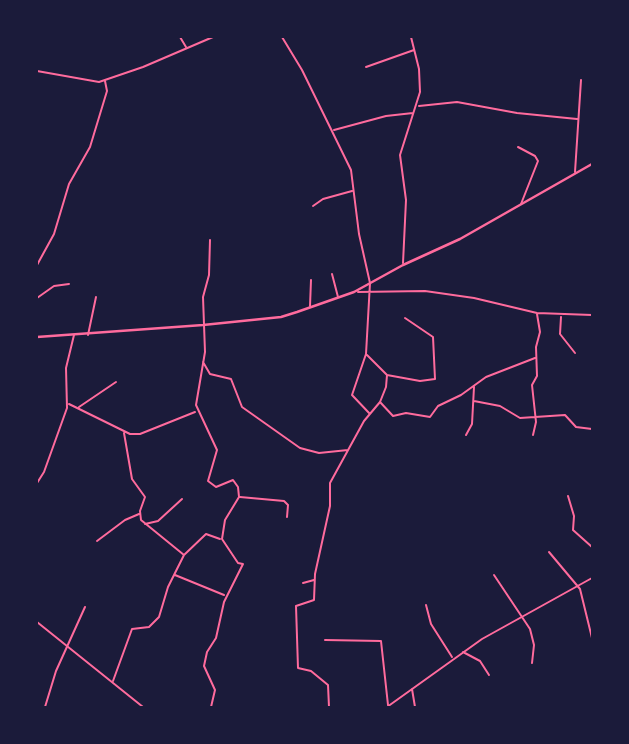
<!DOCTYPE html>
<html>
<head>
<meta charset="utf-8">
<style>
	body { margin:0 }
	#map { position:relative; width:629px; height:744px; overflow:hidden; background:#1b1b3a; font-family:Commissioner,sans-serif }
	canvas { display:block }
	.frame { position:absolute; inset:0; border:38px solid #1b1b3a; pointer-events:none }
</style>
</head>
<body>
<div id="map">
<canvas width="629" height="744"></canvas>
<div class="frame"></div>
</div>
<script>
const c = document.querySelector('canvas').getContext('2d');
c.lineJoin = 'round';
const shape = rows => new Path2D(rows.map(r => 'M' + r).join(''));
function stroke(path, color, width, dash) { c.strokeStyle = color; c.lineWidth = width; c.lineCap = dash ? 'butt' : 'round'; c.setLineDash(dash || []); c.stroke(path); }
const minor = shape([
	[180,37,186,47],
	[282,37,302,70,351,170,359,234,370,283,366,354,352,395,370,414],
	[366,67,414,50],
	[419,106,457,102,517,113,577,119],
	[334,130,386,116,413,113],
	[518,147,535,156,538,161,521,204],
	[575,172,581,80],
	[313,206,323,199,352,191],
	[210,240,209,275,203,297,205,352,196,405,217,450,208,481,216,487,233,480,238,487,239,497,225,520,222,539,238,563,243,564,224,602,216,638,207,652,204,666,215,690,211,707],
	[403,263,406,200,400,155,420,92,419,69,411,37],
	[37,265,54,234,69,184,90,147,107,91,105,81],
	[332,274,338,297],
	[358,292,425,291,474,298,537,313,592,315],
	[37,298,54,286,69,284],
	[310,306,311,280],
	[561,317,560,334,575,353],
	[88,335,96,297],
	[367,355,387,375,420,381,435,379,433,337,405,318],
	[203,362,210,374,231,379,242,407,300,448,319,453,348,450],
	[474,401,500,406,520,418,565,415,576,427,592,429],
	[380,402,393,416,406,413,430,417,438,406,461,395,486,377,535,358],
	[69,404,130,434,140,434,195,412],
	[79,407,116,382],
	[124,433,132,479,145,497,140,511,141,520,184,555],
	[466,435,472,424,474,387],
	[533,435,536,422,532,385,537,376,536,347,540,332,537,314],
	[37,483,44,472,67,408,66,368,74,335],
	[568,496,574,516,573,530,592,547],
	[240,497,284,501,288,505,287,517],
	[145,524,158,521,182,499],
	[97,541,125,520,139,514],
	[549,552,580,589,592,638],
	[175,575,224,595],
	[494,575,530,629,534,645,532,663],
	[303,583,314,580],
	[426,605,431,624,452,657],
	[325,640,381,641,388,705],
	[463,652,480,661,489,675],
	[113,681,132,629,149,627,159,617,168,587,184,555,206,534,220,539],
	[412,689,415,707],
	[45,707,56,671,85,607],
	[329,707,328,685,311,671,298,668,296,606,314,600,315,574,330,506,330,483,364,421,380,402,386,387,387,375],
	[387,707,482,639,592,578]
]);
const tertiary = shape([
	[37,71,99,82,143,67,213,37],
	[37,622,143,707]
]);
const secondary = shape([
	[37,337,203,325,281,317,297,312,354,292,403,265,460,239,592,164]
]);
stroke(minor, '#ff6b9d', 2);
stroke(tertiary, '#ff6b9d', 2);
stroke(secondary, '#ff6b9d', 2.5);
</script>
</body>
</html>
